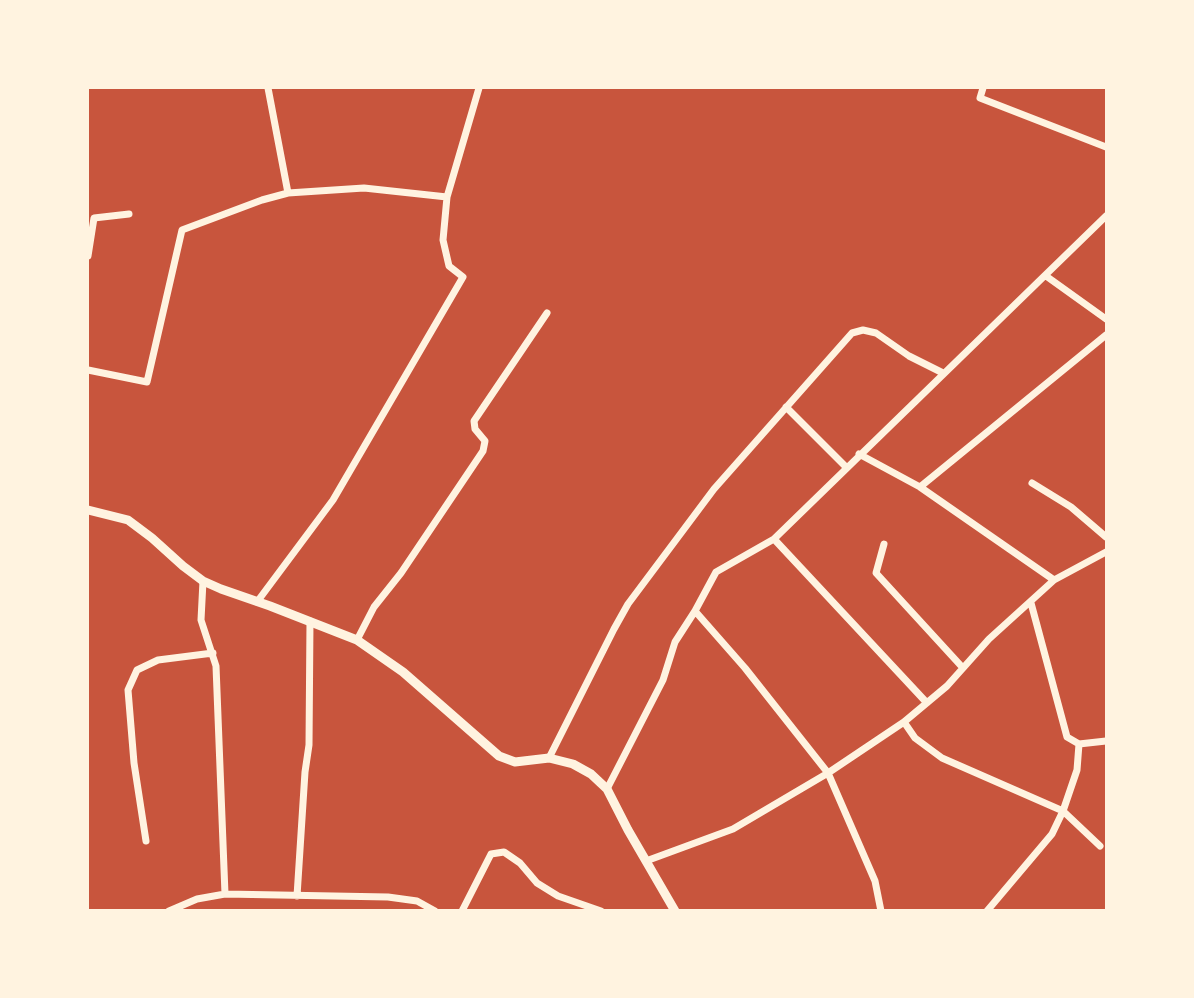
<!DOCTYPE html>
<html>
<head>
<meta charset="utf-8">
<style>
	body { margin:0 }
	#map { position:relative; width:1194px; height:998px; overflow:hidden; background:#c8553d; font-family:Jost,sans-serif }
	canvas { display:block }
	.frame { position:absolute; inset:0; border:89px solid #fff3e0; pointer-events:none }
</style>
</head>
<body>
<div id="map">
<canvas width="1194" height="998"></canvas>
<div class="frame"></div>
</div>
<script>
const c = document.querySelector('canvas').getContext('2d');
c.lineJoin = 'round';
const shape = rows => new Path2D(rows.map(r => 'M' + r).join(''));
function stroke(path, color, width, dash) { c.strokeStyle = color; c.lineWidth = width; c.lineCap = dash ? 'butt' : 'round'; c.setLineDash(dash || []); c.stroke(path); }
const minor = shape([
	[268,88,288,193,364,188,447,197],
	[983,88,980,98,1106,147],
	[88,256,94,218,129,214],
	[1046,276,1106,319],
	[88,370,147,382,182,230,262,200,288,193],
	[786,407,847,468],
	[859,454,920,487,1054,580],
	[1032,483,1071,507,1106,537],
	[920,487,1106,335],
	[774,539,927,703],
	[884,544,876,573,963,668],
	[203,581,201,620,216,666,225,894],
	[257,602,333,500,463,277,449,266,443,240,447,197,479,88],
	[1031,603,1067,737,1079,744,1106,741],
	[695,611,745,668,828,773,875,881,881,911],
	[357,640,374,607,401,573,483,451,485,441,475,429,474,421,547,313],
	[904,722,915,738,942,758,1063,811,1100,846],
	[549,758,614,629,628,604,714,489,852,333,863,330,876,333,909,356,943,373],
	[607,789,663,680,675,642,695,611,716,572,774,539,1106,216],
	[146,841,134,763,128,690,137,670,158,660,213,653],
	[646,861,733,829,828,773,904,722,947,686,989,639,1054,580,1106,552],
	[297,896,305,772,309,745,310,621],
	[169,911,197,899,225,894,388,897,417,901,435,911],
	[462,911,491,854,504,852,520,863,537,883,558,896,601,911],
	[987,911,1052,834,1063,811,1077,770,1079,744]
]);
const tertiary = shape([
	[88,510,128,520,152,538,183,566,203,581,221,589,270,606,357,640,403,672,499,756,515,762,549,758,573,764,591,774,607,789,628,830,675,911]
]);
stroke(minor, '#fff3e0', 7);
stroke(tertiary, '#fff3e0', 9);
</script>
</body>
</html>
